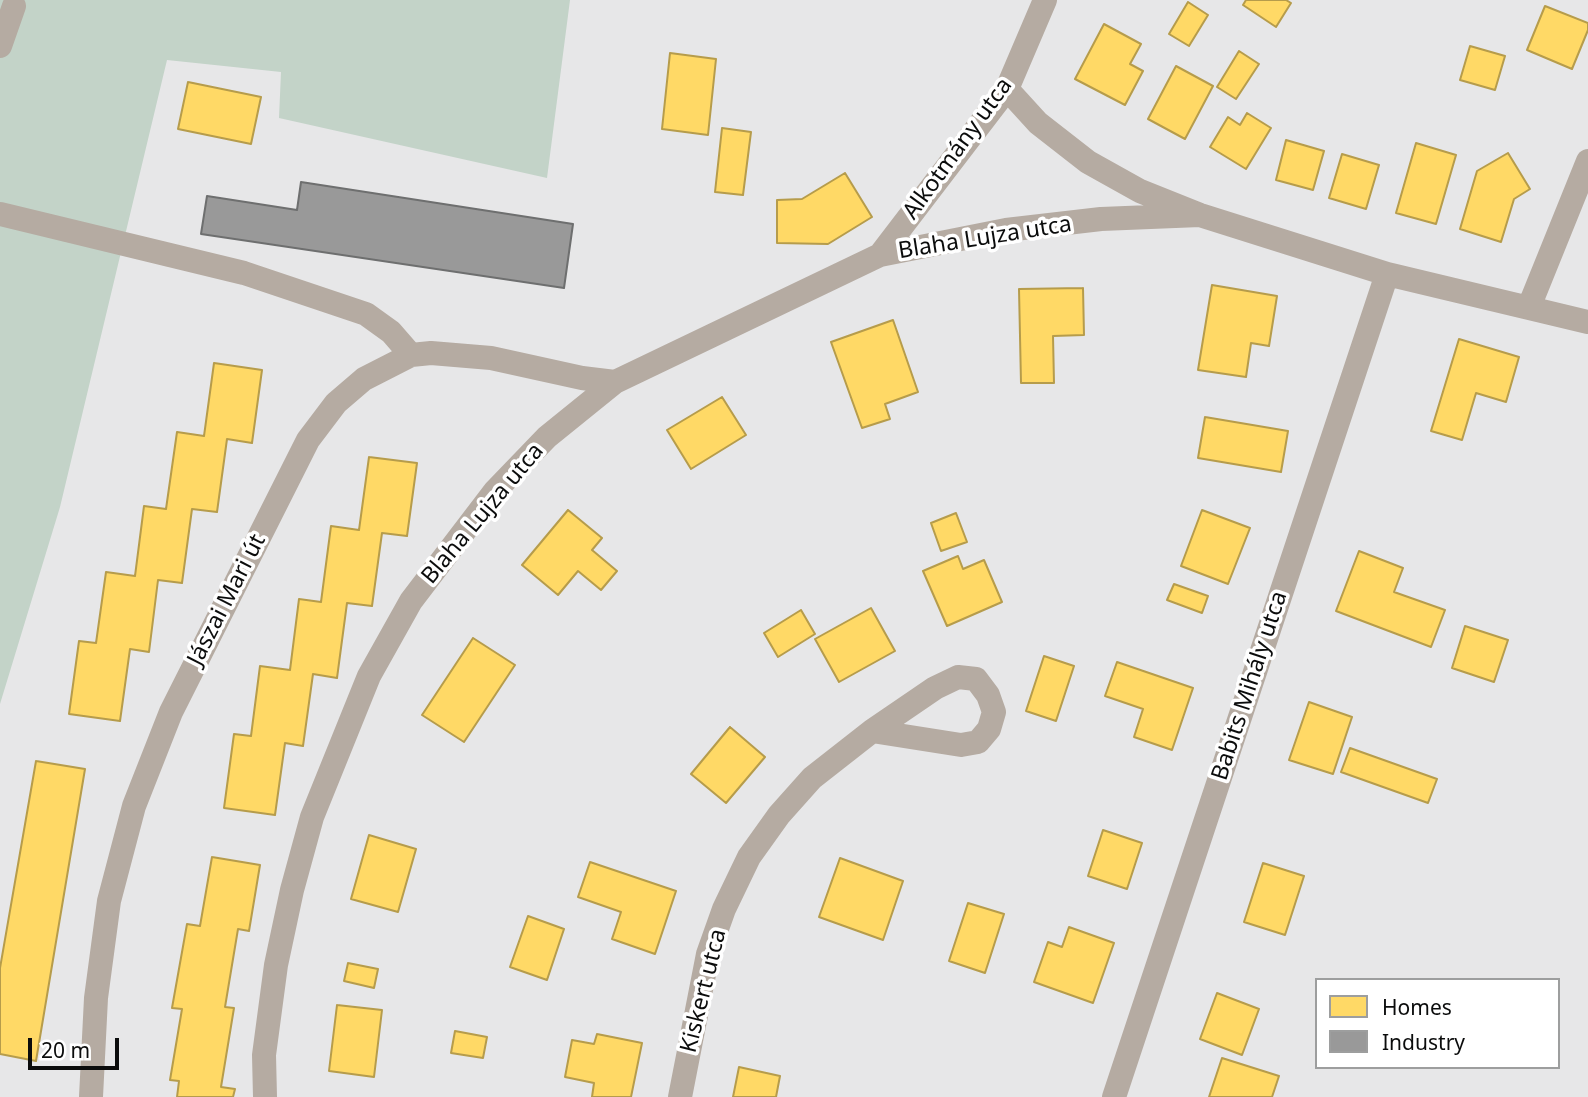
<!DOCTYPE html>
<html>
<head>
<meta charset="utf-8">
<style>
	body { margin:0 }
	#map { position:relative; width:1588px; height:1097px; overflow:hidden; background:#e7e7e8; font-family:"Noto Sans",sans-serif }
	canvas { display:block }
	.legend { position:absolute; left:1315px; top:978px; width:245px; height:91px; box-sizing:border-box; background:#fff; border:2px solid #9d9e9e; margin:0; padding:9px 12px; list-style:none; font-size:21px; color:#0b0c0c }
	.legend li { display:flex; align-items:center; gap:14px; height:35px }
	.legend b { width:35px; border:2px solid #9d9e9e }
	.scale { position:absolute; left:28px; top:1038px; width:91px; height:32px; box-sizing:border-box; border:4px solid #0b0c0c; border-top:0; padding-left:9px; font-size:21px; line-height:24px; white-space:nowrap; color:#0b0c0c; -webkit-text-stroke:5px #fff; paint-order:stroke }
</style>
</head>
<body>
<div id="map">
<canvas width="1588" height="1097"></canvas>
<ul class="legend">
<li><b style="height:19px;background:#ffd966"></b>Homes</li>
<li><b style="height:19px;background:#999"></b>Industry</li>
</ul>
<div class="scale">20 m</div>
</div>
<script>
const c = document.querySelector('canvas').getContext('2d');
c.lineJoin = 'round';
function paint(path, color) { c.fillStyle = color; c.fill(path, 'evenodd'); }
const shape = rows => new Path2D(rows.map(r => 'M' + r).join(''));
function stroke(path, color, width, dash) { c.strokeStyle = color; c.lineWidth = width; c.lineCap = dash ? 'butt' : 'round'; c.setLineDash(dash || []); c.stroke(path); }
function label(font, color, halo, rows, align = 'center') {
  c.font = font + ' "Noto Sans",sans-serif'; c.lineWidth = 7; c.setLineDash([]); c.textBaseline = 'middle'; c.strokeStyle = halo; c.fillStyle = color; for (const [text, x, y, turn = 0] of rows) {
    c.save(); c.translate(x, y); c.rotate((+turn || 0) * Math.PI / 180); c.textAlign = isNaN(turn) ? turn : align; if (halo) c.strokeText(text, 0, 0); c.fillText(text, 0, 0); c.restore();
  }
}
const green = shape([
	[0,0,570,0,547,178,279,118,281,72,167,60,60,507,0,704]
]);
const homes = shape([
	[1246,0,1286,0,1291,3,1276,27,1243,5,1246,0],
	[1188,2,1208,15,1189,46,1169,34,1188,2],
	[1545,6,1588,23,1588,30,1572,69,1527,50,1545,6],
	[1104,24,1141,44,1130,64,1143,71,1125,105,1075,79,1104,24],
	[1470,46,1505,56,1495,90,1460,80,1470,46],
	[1239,51,1259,64,1236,99,1217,87,1239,51],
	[670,53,716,59,708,135,662,129,670,53],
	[1176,66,1213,86,1185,139,1148,119,1176,66],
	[188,82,261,97,251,144,178,129,188,82],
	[1247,113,1271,128,1246,169,1210,147,1228,117,1240,125,1247,113],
	[722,128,751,132,743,195,715,192,722,128],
	[1286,140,1324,151,1313,190,1276,180,1286,140],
	[1416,143,1456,155,1436,224,1396,213,1416,143],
	[1508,153,1530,189,1514,199,1501,242,1460,229,1477,171,1508,153],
	[1342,154,1379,165,1366,209,1329,198,1342,154],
	[845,173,872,217,828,244,777,243,777,200,802,199,845,173],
	[1212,285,1277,296,1269,346,1251,343,1246,377,1198,370,1212,285],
	[1083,288,1084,335,1053,336,1054,383,1021,383,1019,289,1083,288],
	[893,320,918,392,885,404,890,419,862,428,831,342,893,320],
	[1459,339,1519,357,1506,402,1476,393,1462,440,1431,431,1459,339],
	[214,363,262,370,252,443,227,439,217,512,192,509,182,583,158,580,149,652,130,649,120,721,69,714,79,641,96,643,106,572,135,576,144,506,166,509,177,432,204,436,214,363],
	[722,397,746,435,691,469,667,430,722,397],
	[1205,417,1288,431,1281,472,1198,458,1205,417],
	[369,457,417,463,407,536,382,533,372,606,347,603,337,678,313,674,303,746,285,743,275,815,224,808,234,734,251,736,260,666,290,670,299,599,321,602,331,526,359,530,369,457],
	[568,510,602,538,592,550,617,571,601,590,578,571,558,595,522,565,568,510],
	[1202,510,1250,528,1228,584,1181,566,1202,510],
	[956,513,967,542,941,551,931,523,956,513],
	[1359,551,1403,568,1394,592,1445,610,1431,647,1336,611,1359,551],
	[958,556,963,569,984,560,1002,602,947,626,923,571,958,556],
	[1174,584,1208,596,1202,613,1167,600,1174,584],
	[871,608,895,651,839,682,815,639,871,608],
	[801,610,815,634,778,657,764,633,801,610],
	[1465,626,1508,640,1494,682,1452,668,1465,626],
	[473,638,515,665,464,742,422,715,473,638],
	[1044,656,1074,666,1056,721,1026,711,1044,656],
	[1117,662,1193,688,1172,750,1134,737,1143,709,1105,696,1117,662],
	[1309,702,1352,717,1333,774,1289,760,1309,702],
	[730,727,765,757,726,803,691,774,730,727],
	[1350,748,1437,779,1428,803,1341,772,1350,748],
	[36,761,85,769,36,1061,0,1054,0,968,36,761],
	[1103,830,1142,843,1127,889,1088,876,1103,830],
	[369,835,416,849,398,912,351,899,369,835],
	[212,857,260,865,249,931,238,929,225,1007,234,1008,221,1087,235,1089,233,1097,177,1097,179,1081,170,1080,182,1009,172,1008,187,924,200,926,212,857],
	[840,858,903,881,883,940,819,917,840,858],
	[590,862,676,891,655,954,612,939,621,912,578,897,590,862],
	[1263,863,1304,876,1285,935,1244,922,1263,863],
	[968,903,1004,914,985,973,949,961,968,903],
	[528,916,564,929,547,980,510,967,528,916],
	[1069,927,1114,943,1093,1003,1034,982,1048,942,1062,947,1069,927],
	[348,963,378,969,374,988,344,981,348,963],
	[1217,993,1259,1009,1242,1055,1200,1039,1217,993],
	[337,1005,382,1010,374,1077,329,1071,337,1005],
	[455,1031,487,1037,483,1058,451,1053,455,1031],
	[597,1034,642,1043,631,1097,592,1097,594,1083,565,1077,572,1040,594,1044,597,1034],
	[1222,1058,1279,1076,1272,1097,1209,1097,1222,1058],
	[739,1067,780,1076,776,1097,733,1097,739,1067]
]);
const industry = shape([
	[301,182,573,224,564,288,201,234,207,196,297,210,301,182]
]);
const street = shape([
	[0,46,14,6],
	[1007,89,1038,123,1088,162,1140,191,1200,215,1387,274,1588,322],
	[0,214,244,273,366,314,391,332,411,355],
	[880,255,1007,89,1045,0],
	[1529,307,1588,161],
	[91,1097,96,998,109,901,134,806,171,712,308,440,336,403,364,379,411,355,431,353,491,358,582,378,615,382],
	[265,1097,264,1055,276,965,292,890,312,817,369,676,411,601,495,491,547,437,615,382,880,255,1006,230,1101,219,1200,215],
	[680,1097,708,954,724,909,749,857,779,815,812,778,872,731,935,688,958,677,976,679,988,695,994,712,989,729,978,742,961,745,872,731],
	[1114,1097,1387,274]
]);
const streetNames = [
	["Alkotmány utca",958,149,-54],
	["Blaha Lujza utca",985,238,-9],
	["Blaha Lujza utca",483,514,-50],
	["Jászai Mari út",227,600,-63],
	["Babits Mihály utca",1250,686,-72],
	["Kiskert utca",704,991,-76]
];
paint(green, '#c3d3c8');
paint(homes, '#ffd966');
stroke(homes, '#b69c4b', 2);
paint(industry, '#999');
stroke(industry, '#6e6f6f', 2);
stroke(street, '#b5aba2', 24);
label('23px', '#0b0c0c', '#fff', streetNames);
</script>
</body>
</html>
